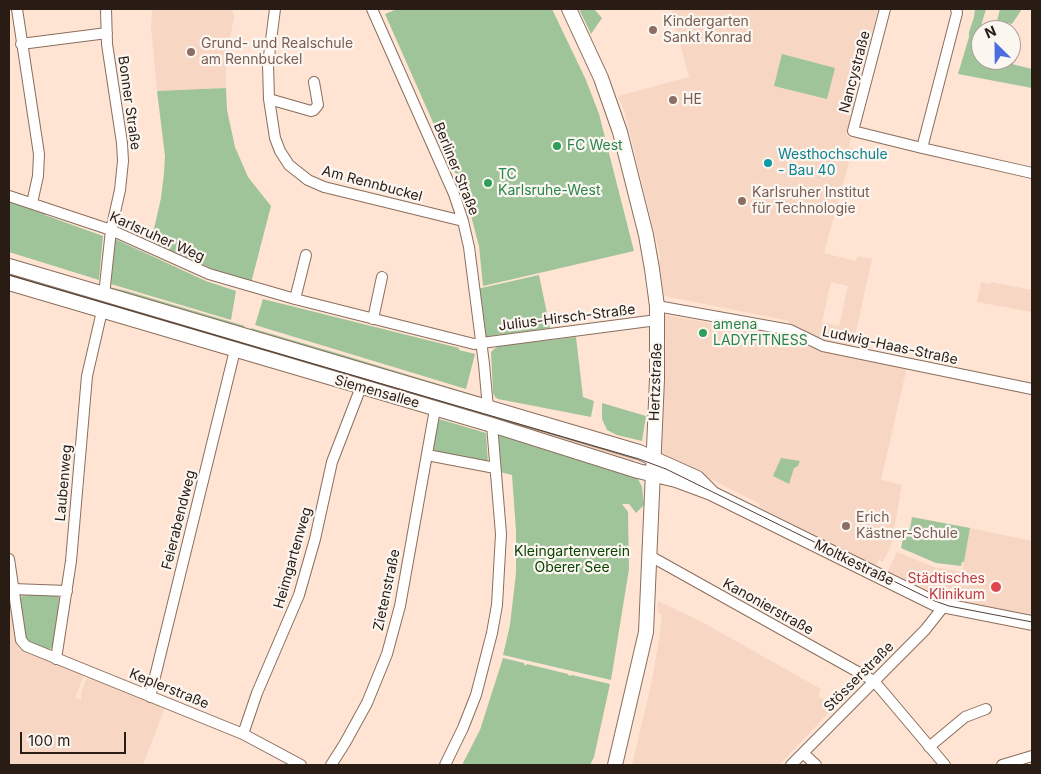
<!DOCTYPE html>
<html>
<head>
<meta charset="utf-8">
<style>
	body { margin:0 }
	#map { position:relative; width:1041px; height:774px; overflow:hidden; background:#ffe4d3; font-family:Inter,sans-serif }
	canvas { display:block }
	.frame { position:absolute; inset:0; border:10px solid #281c15; pointer-events:none }
	.north { position:absolute; left:971px; top:20px; width:50px; height:50px; box-sizing:border-box; background:#fcf6f1; border:1px solid #a79f99; border-radius:50%; rotate:337deg; font-size:14px; font-weight:700; line-height:20px; text-align:center; color:#281c15 }
	.north::after { content:''; display:block; margin:auto; width:18px; height:22px; background:#4b6de0; clip-path:polygon(50% 0,100% 100%,50% 72%,0 100%) }
	.scale { position:absolute; left:20px; top:732px; width:106px; height:22px; box-sizing:border-box; border:2px solid #281c15; border-top:0; padding-left:6px; font-size:15px; line-height:18px; white-space:nowrap; color:#281c15; -webkit-text-stroke:4px #fcf6f1; paint-order:stroke }
</style>
</head>
<body>
<div id="map">
<canvas width="1041" height="774"></canvas>
<div class="frame"></div>
<div class="north">N</div>
<div class="scale">100 m</div>
</div>
<script>
const c = document.querySelector('canvas').getContext('2d');
c.lineJoin = 'round';
function paint(path, color) { c.fillStyle = color; c.fill(path, 'evenodd'); }
const shape = rows => new Path2D(rows.map(r => 'M' + r).join(''));
function stroke(path, color, width, dash) { c.strokeStyle = color; c.lineWidth = width; c.lineCap = dash ? 'butt' : 'round'; c.setLineDash(dash || []); c.stroke(path); }
function label(font, color, halo, rows, align = 'center') {
  c.font = font + ' Inter,sans-serif'; c.lineWidth = 4.5; c.setLineDash([]); c.textBaseline = 'middle'; c.strokeStyle = halo; c.fillStyle = color; for (const [text, x, y, turn = 0] of rows) {
    c.save(); c.translate(x, y); c.rotate((+turn || 0) * Math.PI / 180); c.textAlign = isNaN(turn) ? turn : align; if (halo) c.strokeText(text, 0, 0); c.fillText(text, 0, 0); c.restore();
  }
}
const built = shape([
	[152,9,232,9,234,17,226,62,226,88,157,91,151,27],
	[671,9,878,9,846,135,851,138,849,147,853,148,824,253,855,261,858,256,872,259,852,349,822,343,788,327,789,321,664,296,659,260,661,259,625,113,618,96,689,77],
	[831,282,848,286,839,326,822,322],
	[981,282,990,284,991,282,1032,290,1032,312,977,302],
	[113,303,635,454,634,465,111,309],
	[665,315,791,337,808,346,907,367,881,480,902,485,891,546,883,562,879,560,876,566,759,507,760,504,662,454,666,339,664,338],
	[970,528,1032,541,1032,617,946,600,888,571,897,552,934,567,962,572],
	[658,601,702,622,821,689,818,696,834,707,779,765,632,765,652,680,659,639,662,615,657,611],
	[9,602,11,602,19,649,84,675,75,698,81,700,81,692,88,676,165,708,143,764,146,765,9,765]
]);
const green = shape([
	[397,9,552,9,586,80,599,114,634,251,483,286,479,246,466,197,385,14],
	[579,9,594,9,602,18,591,34],
	[975,9,986,9,981,26,988,30,981,30,981,60,999,60,999,65,1006,68,1008,63,1032,69,1032,88,958,74,969,37,969,32,974,17],
	[1000,9,1022,9,1012,24,997,21],
	[782,54,835,68,827,99,774,86],
	[226,88,227,110,235,147,248,177,271,206,251,283,222,273,151,242,161,198,164,173,165,156,157,91],
	[9,201,44,212,45,215,103,236,99,280,9,252],
	[115,239,206,281,236,291,231,320,111,284],
	[539,275,550,328,483,337,477,289],
	[109,287,127,291,245,326,241,329,109,291],
	[263,299,459,348,459,350,475,354,466,389,255,325],
	[251,328,340,354,481,397,478,399,251,331],
	[576,337,583,397,594,401,591,417,498,399,495,397,493,393,491,352,494,349,499,346],
	[602,403,646,416,642,441,617,435,607,430,602,419],
	[439,419,486,433,488,463,432,453],
	[498,435,638,479,642,487,644,505,636,513,629,504,622,504,628,512,629,569,611,680,503,655,510,625,516,573,516,531,512,475,500,472],
	[781,458,800,461,798,466,794,468,789,484,773,476],
	[912,517,970,528,964,562,962,562,961,566,936,563,901,548,905,529,910,529],
	[27,595,57,595,59,598,56,643,52,648,47,650,25,641,19,600,22,596],
	[503,658,524,663,525,666,527,664,568,674,569,676,572,675,610,684,594,757,590,765,462,765,480,730]
]);
const minor = shape([
	[17,9,39,154,38,176,32,203],
	[275,9,268,64,269,99,275,138,280,151,289,165,308,180,324,187,463,221],
	[372,9,454,194,463,221,469,247,484,364,488,408],
	[885,9,853,131,922,148,1032,173],
	[21,44,107,33],
	[269,99,311,111,314,110,318,105,314,82],
	[922,148,957,13,956,9],
	[9,196,111,230,209,274,295,299,474,344,657,320],
	[104,295,111,230,120,190,123,161,122,143,107,44,106,9],
	[295,299,306,255],
	[657,306,790,330,823,346,1032,389],
	[373,319,382,277],
	[427,455,495,468],
	[650,556,874,681,945,765],
	[9,559,21,640,26,646,243,734,301,765],
	[13,589,67,591],
	[56,659,71,561,87,376,102,311],
	[150,697,235,350],
	[243,734,257,693,299,595,315,539,332,462,361,387],
	[929,747,965,717,986,709],
	[803,753,816,765],
	[331,765,345,743,367,703,387,654,400,606,435,409],
	[445,765,463,728,476,695,492,633,497,605,501,534,492,425],
	[791,765,925,630,944,606],
	[1002,765,1032,756]
]);
const major = shape([
	[569,9,601,78,620,132,646,235,652,269,657,306,657,379,646,632,615,765],
	[9,266,639,452,697,478,711,492],
	[9,283,492,425,638,471,676,480,711,493,936,604,1032,623]
]);
const tram = shape([
	[9,275,639,459,666,469,932,600,949,606,1032,622]
]);
const markers = [
	[653,30,5,"#8d6e63"],
	[191,52,5,"#8d6e63"],
	[673,100,5,"#8d6e63"],
	[557,146,5,"#2e9e5b"],
	[768,163,5,"#0f9aa8"],
	[488,183,5,"#2e9e5b"],
	[742,201,5,"#8d6e63"],
	[703,333,5,"#2e9e5b"],
	[846,526,5,"#8d6e63"],
	[996,587,6,"#e0444e"]
];
const educationNames = [
	["Kindergarten",663,22],
	["Sankt Konrad",663,38],
	["Grund- und Realschule",201,44],
	["am Rennbuckel",201,60],
	["HE",683,100],
	["Karlsruher Institut",752,193],
	["für Technologie",752,209],
	["Erich",856,518],
	["Kästner-Schule",856,534]
];
const streetNames = [
	["Nancystraße",855,72,-75],
	["Bonner Straße",129,103,82],
	["Berliner Straße",456,169,68],
	["Am Rennbuckel",372,184,15],
	["Karlsruher Weg",157,237,24],
	["Julius-Hirsch-Straße",567,318,-7],
	["Ludwig-Haas-Straße",890,346,12],
	["Hertzstraße",656,382,-88],
	["Siemensallee",377,392,16],
	["Laubenweg",64,483,-85],
	["Feierabendweg",179,520,-76],
	["Heimgartenweg",293,558,-74],
	["Moltkestraße",854,563,26],
	["Zietenstraße",387,590,-78],
	["Kanonierstraße",768,607,29],
	["Stösserstraße",859,677,-45],
	["Keplerstraße",169,689,22]
];
const leisureNames = [
	["FC West",567,146],
	["TC",498,175],
	["Karlsruhe-West",498,191],
	["amena",713,325],
	["LADYFITNESS",713,341]
];
const cultureNames = [
	["Westhochschule",778,155],
	["- Bau 40",778,171]
];
const parkNames = [
	["Kleingartenverein",572,552],
	["Oberer See",572,568]
];
const healthNames = [
	["Städtisches",985,579],
	["Klinikum",985,595]
];
paint(built, '#f7d7c3');
paint(green, '#9fc49a');
stroke(minor, '#8b6e5c', 12);
stroke(major, '#8b6e5c', 16);
stroke(minor, '#fff', 10);
stroke(major, '#fff', 14);
stroke(tram, '#4f4038', 1);
for (const [x, y, r, color] of markers) { const dot = new Path2D(); dot.arc(x, y, r, 0, 2 * Math.PI); c.fillStyle = color; c.fill(dot); stroke(dot, '#fcf6f1', 2); }
label('14px', '#785e54', '#fcf6f1', educationNames, 'left');
label('14px', '#281c15', '#fcf6f1', streetNames);
label('14px', '#27864d', '#fcf6f1', leisureNames, 'left');
label('14px', '#0d838f', '#fcf6f1', cultureNames, 'left');
label('14px', '#094403', '#fcf6f1', parkNames);
label('14px', '#be3a42', '#fcf6f1', healthNames, 'right');
</script>
</body>
</html>
